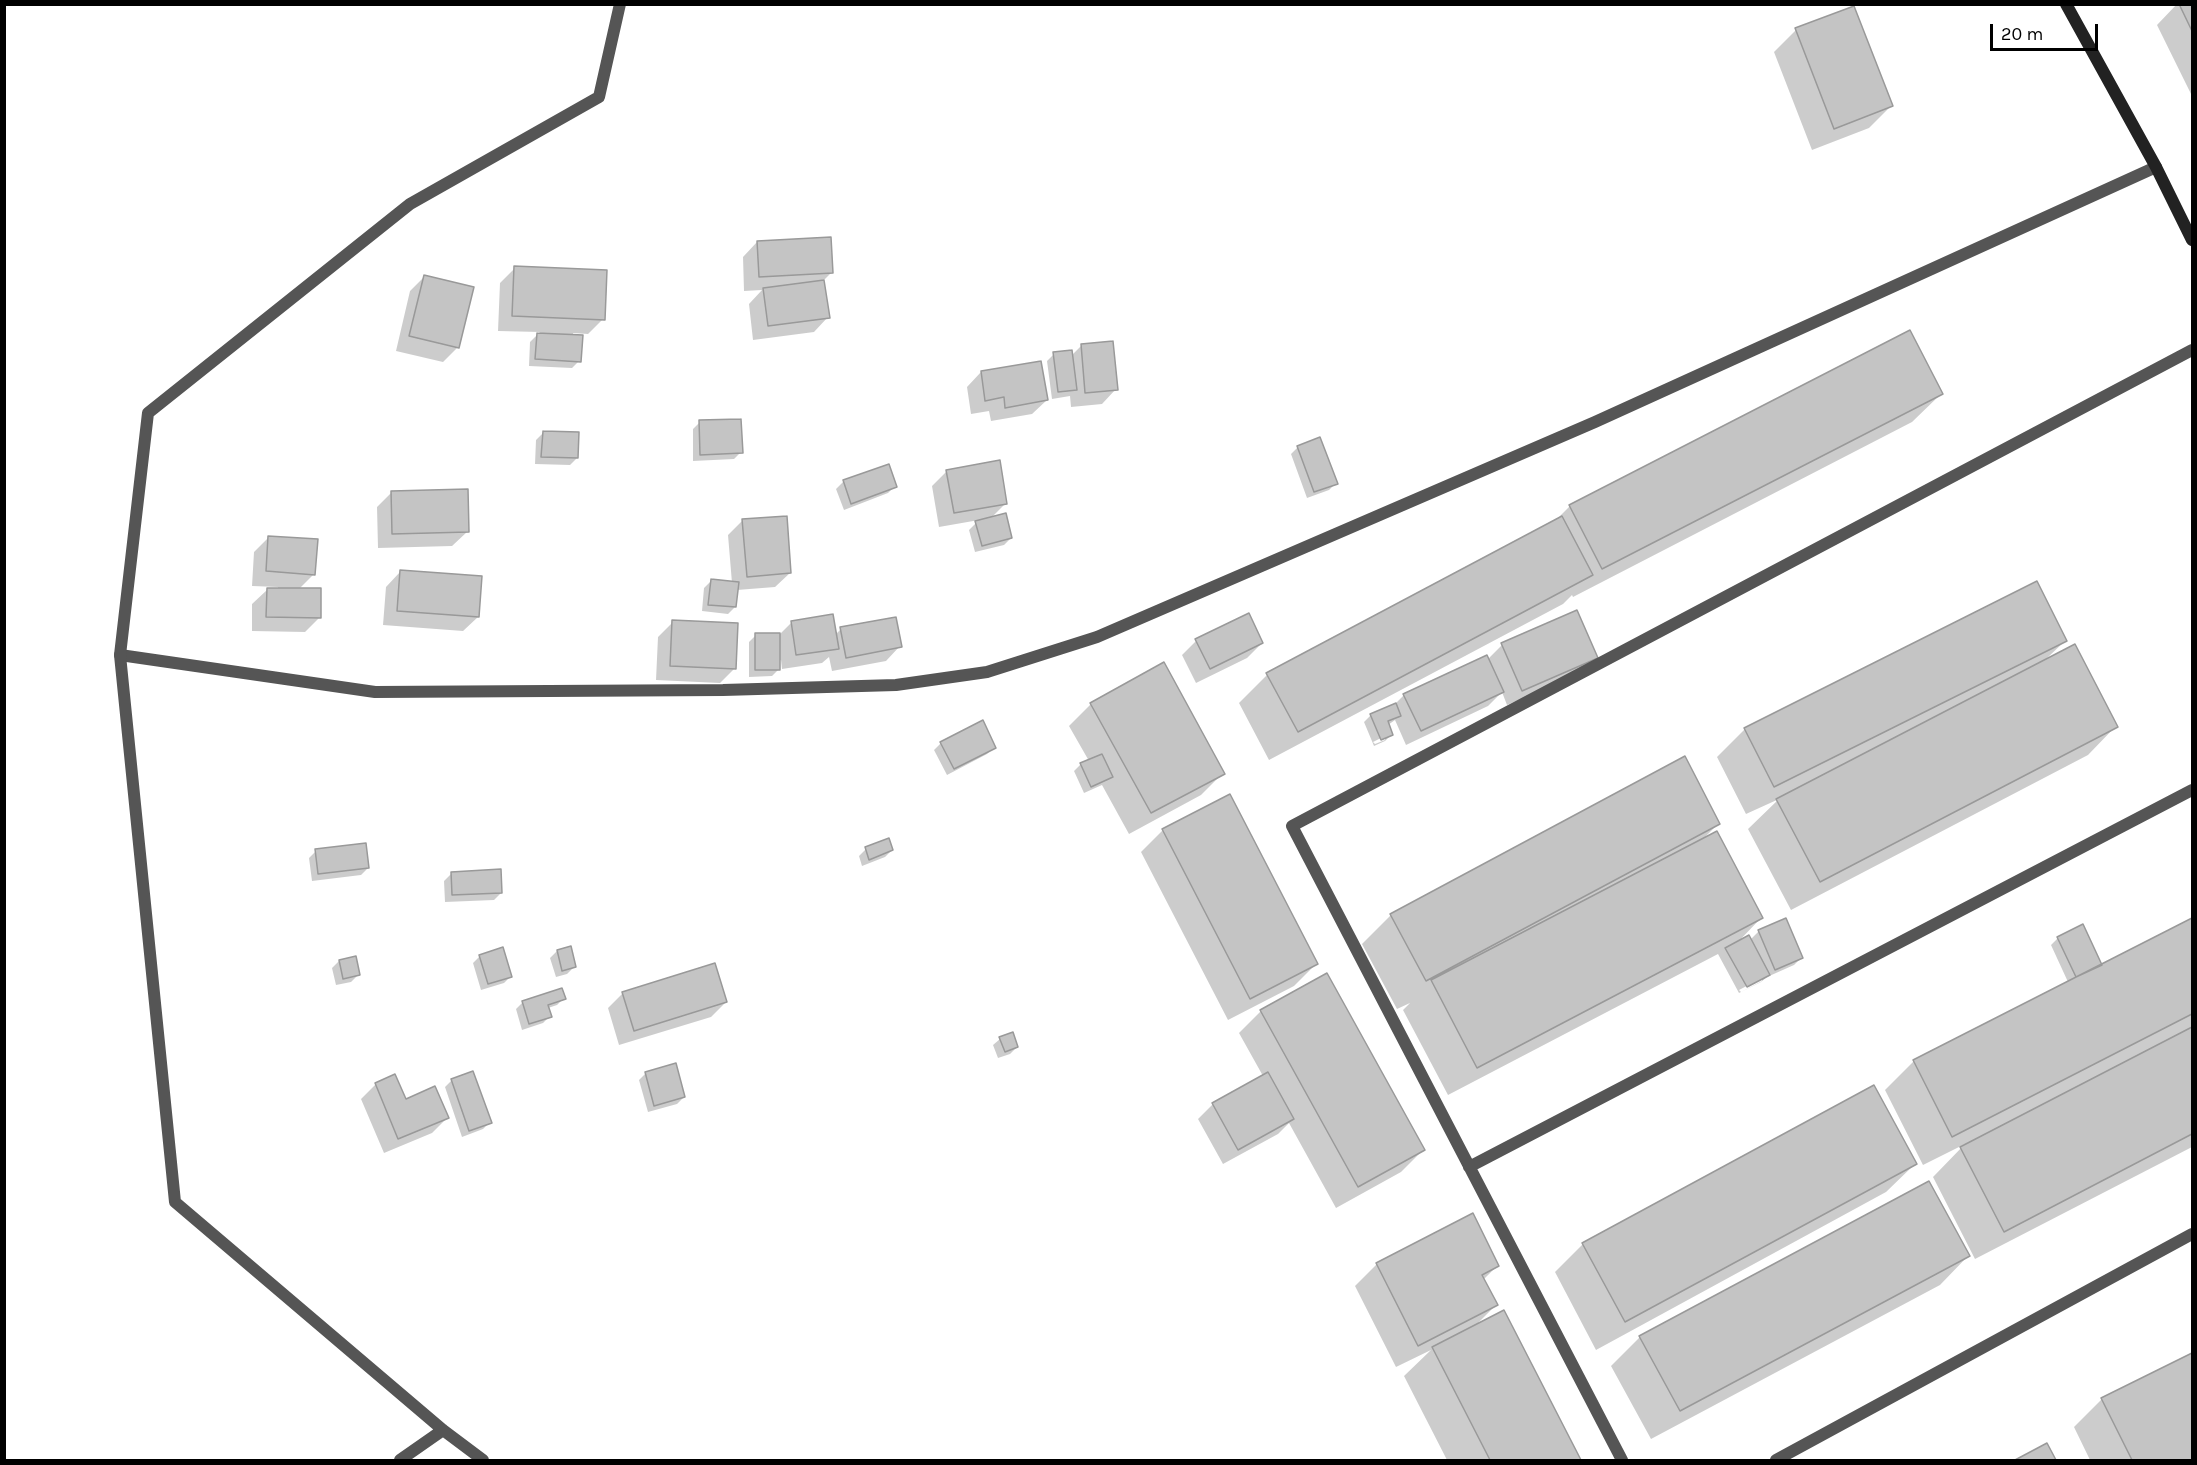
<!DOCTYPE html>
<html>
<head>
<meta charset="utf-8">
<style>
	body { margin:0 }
	#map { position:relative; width:2197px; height:1465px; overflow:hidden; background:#fff; font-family:Karla,sans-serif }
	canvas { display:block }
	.frame { position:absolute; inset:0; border:6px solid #000; pointer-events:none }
	.scale { position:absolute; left:1990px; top:24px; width:108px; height:27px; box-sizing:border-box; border:3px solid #000; border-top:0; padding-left:8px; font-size:18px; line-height:21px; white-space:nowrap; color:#000; -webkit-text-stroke:4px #fff; paint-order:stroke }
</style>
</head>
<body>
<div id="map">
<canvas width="2197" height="1465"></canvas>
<div class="frame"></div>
<div class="scale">20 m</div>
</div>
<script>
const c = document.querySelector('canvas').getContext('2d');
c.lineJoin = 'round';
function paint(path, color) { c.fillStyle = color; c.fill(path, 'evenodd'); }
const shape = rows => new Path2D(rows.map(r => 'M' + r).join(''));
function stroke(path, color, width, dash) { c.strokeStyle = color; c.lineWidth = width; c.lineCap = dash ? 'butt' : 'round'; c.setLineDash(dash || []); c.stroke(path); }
const shadow = shape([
	[2177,4,2192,4,2192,96,2157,25],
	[1796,30,1891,106,1869,128,1812,150,1774,52],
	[757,242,831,273,823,281,828,317,814,332,753,340,749,304,762,290,744,291,743,257],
	[515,268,603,319,588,334,573,333,579,361,572,368,529,366,530,342,540,332,498,331,500,283],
	[425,276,472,288,457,348,443,362,396,351,410,291],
	[1082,345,1116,389,1102,404,1071,407,1070,396,1052,399,1047,361,1054,354,1071,356],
	[981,372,1047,400,1032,414,991,421,989,411,971,414,967,387],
	[1941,394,1912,422,1573,597,1572,595,1563,604,1269,760,1239,703,1267,675,1553,523,1570,506],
	[700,422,741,452,734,459,693,461,693,429],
	[543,433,577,458,570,465,535,464,536,440],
	[1298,447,1336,483,1329,490,1307,498,1291,454],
	[888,466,895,486,888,493,844,510,836,489,843,482],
	[947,471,1006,503,990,519,1011,538,1004,545,975,552,969,530,979,520,939,527,932,486],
	[392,492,467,532,452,546,378,548,377,507],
	[743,520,790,573,775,587,737,590,735,607,728,614,702,611,704,588,711,581,732,583,728,535],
	[268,538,314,574,298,590,320,617,305,632,252,631,252,604,267,590,278,590,278,587,252,586,254,552],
	[400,572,478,617,463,631,383,625,386,587],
	[673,622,735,668,720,683,656,680,658,637],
	[792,622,835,635,841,629,900,646,886,661,832,671,829,657,822,663,782,669,781,660,779,661,779,669,772,676,749,677,749,642,756,635,780,634],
	[1196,641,1262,643,1247,658,1196,683,1182,655],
	[2065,641,2046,659,2116,726,2088,755,1791,910,1748,829,1779,799,1746,814,1717,757,1745,729],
	[1502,645,1596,658,1582,672,1507,705,1502,692,1488,706,1406,745,1395,720,1388,725,1392,734,1385,741,1374,746,1364,722,1371,715,1393,706,1404,695,1487,660],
	[1385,736,1385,740,1375,744,1373,742],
	[1091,704,1223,773,1201,795,1129,834,1102,785,1084,793,1074,771,1081,764,1089,761,1069,726],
	[941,743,994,747,987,754,947,775,934,750],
	[1719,823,1703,839,1761,918,1737,943,1750,940,1759,931,1785,920,1801,958,1794,965,1767,977,1761,982,1739,993,1718,954,1448,1095,1403,1010,1410,1003,1397,1009,1362,944,1391,915],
	[1762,978,1762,981,1741,992,1739,990],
	[1163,830,1316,964,1294,986,1228,1020,1141,852],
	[888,840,892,850,885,857,862,866,859,856,866,849],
	[316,851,368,868,361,875,312,881,309,858],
	[451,874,501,893,494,900,445,902,444,881],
	[2192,919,2192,1147,1975,1259,1933,1177,1965,1144,1923,1165,1885,1090,1914,1061,2068,982,2051,945,2058,938,2101,966],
	[557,951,574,967,567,974,556,977,550,958],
	[480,956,511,976,504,983,481,990,473,963],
	[339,961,358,975,351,982,336,985,332,968],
	[623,993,726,1002,711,1017,619,1045,608,1008],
	[564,998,557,1005,548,1008,550,1016,543,1023,522,1030,516,1009,523,1002],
	[1261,1011,1423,1150,1401,1172,1336,1208,1289,1123,1278,1134,1223,1164,1198,1119,1213,1104,1263,1076,1239,1033],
	[1000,1039,1017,1047,1010,1054,998,1058,993,1045],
	[646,1073,684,1097,677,1104,648,1112,639,1080],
	[452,1080,490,1122,483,1129,462,1137,445,1087],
	[376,1084,405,1101,447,1118,432,1133,384,1153,361,1099],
	[1915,1164,1886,1192,1596,1350,1555,1272,1583,1244],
	[1968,1256,1940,1285,1651,1439,1611,1366,1640,1337],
	[1377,1264,1497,1266,1483,1280,1496,1305,1476,1325,1503,1312,1579,1460,1447,1460,1404,1376,1431,1350,1396,1367,1355,1286],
	[2192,1354,2192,1460,2090,1460,2074,1427,2102,1399]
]);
const building = shape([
	[2179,4,2192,4,2192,31,2179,4],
	[1854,6,1893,106,1834,129,1795,28,1854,6],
	[831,237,833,273,759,277,757,241,831,237],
	[514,266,607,270,605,320,512,316,514,266],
	[424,275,474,287,459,348,409,336,424,275],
	[824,280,830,318,768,326,763,288,824,280],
	[1910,330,1943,394,1602,569,1569,505,1910,330],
	[537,333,583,335,581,362,535,359,537,333],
	[1113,341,1118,390,1085,393,1081,344,1113,341],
	[1072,350,1077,390,1058,392,1053,352,1072,350],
	[1041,361,1048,400,1005,408,1004,397,985,401,981,371,1041,361],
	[741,419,743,453,700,455,699,420,741,419],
	[543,431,579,432,578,458,541,457,543,431],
	[1320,437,1338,484,1314,492,1297,446,1320,437],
	[1000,460,1007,504,954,513,946,470,1000,460],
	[889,464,897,487,851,504,843,480,889,464],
	[468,489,469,532,392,534,391,491,468,489],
	[1006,513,1012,538,982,546,975,521,1006,513],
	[787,516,791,573,747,577,742,519,787,516],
	[1562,516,1593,575,1298,732,1266,673,1562,516],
	[268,536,318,539,315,575,266,571,268,536],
	[400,570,482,576,479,617,397,611,400,570],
	[711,579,739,582,736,607,708,605,711,579],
	[2037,581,2067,641,1774,787,1744,728,2037,581],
	[267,588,321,588,321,618,266,617,267,588],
	[1577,610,1598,658,1522,691,1501,643,1577,610],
	[1249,613,1263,643,1210,669,1195,639,1249,613],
	[833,614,839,649,796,655,791,621,833,614],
	[896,617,902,647,846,658,840,627,896,617],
	[672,620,738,623,736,669,670,666,672,620],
	[755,633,780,633,780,670,755,670,755,633],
	[2075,644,2118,727,1820,882,1776,799,2075,644],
	[1487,655,1504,692,1421,731,1403,694,1487,655],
	[1164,662,1225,774,1151,813,1090,703,1164,662],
	[1396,703,1401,716,1388,721,1393,735,1381,740,1370,714,1396,703],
	[983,720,996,748,954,769,940,742,983,720],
	[1102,754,1113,777,1091,787,1080,763,1102,754],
	[1685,756,1720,824,1426,981,1390,914,1685,756],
	[1230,794,1318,964,1250,999,1162,829,1230,794],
	[1717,831,1763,918,1477,1068,1431,980,1717,831],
	[889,838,893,850,869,860,865,847,889,838],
	[366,843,369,868,318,874,315,849,366,843],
	[501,869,502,893,452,895,451,872,501,869],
	[1786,918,1803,958,1775,970,1758,930,1786,918],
	[2192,918,2192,1014,1952,1137,1913,1060,2192,918],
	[2083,924,2102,965,2076,977,2057,937,2083,924],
	[1749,935,1770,975,1747,987,1725,948,1749,935],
	[571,946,576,967,562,971,557,950,571,946],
	[503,947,512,977,488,984,479,955,503,947],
	[356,956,360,975,343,979,339,960,356,956],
	[715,963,727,1002,634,1031,622,992,715,963],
	[1327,973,1425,1150,1358,1187,1260,1010,1327,973],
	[562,988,566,999,548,1005,552,1017,529,1024,522,1001,562,988],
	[2192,1027,2192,1134,2004,1232,1960,1147,2192,1027],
	[1013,1032,1018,1047,1005,1052,999,1037,1013,1032],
	[676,1063,685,1097,654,1106,645,1072,676,1063],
	[473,1071,492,1123,469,1131,451,1079,473,1071],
	[1268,1072,1294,1119,1238,1150,1212,1103,1268,1072],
	[395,1074,406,1099,435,1086,449,1118,398,1139,375,1083,395,1074],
	[1874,1085,1917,1164,1625,1322,1582,1243,1874,1085],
	[1929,1181,1970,1256,1680,1411,1639,1336,1929,1181],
	[1473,1213,1499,1266,1482,1275,1498,1305,1418,1346,1376,1263,1473,1213],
	[1504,1310,1581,1460,1490,1460,1432,1347,1504,1310],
	[2192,1353,2192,1460,2132,1460,2101,1398,2192,1353],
	[2047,1443,2056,1460,2015,1460,2047,1443]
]);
const service = shape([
	[120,655,375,692,723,690,896,685,987,672,1097,637,1595,422,2156,167],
	[1469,1167,2192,790],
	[1622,1460,1292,826,2192,350],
	[1776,1460,2192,1234]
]);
const minor = shape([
	[400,1460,443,1430],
	[483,1460,443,1430,175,1202,120,655,148,413,410,204,599,97,620,4]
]);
const secondary = shape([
	[2066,4,2156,167,2192,240]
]);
paint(shadow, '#0003');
paint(building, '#c4c4c4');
stroke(building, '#999', 1.5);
stroke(service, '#555', 12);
stroke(minor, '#555', 12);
stroke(secondary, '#222', 12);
</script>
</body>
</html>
